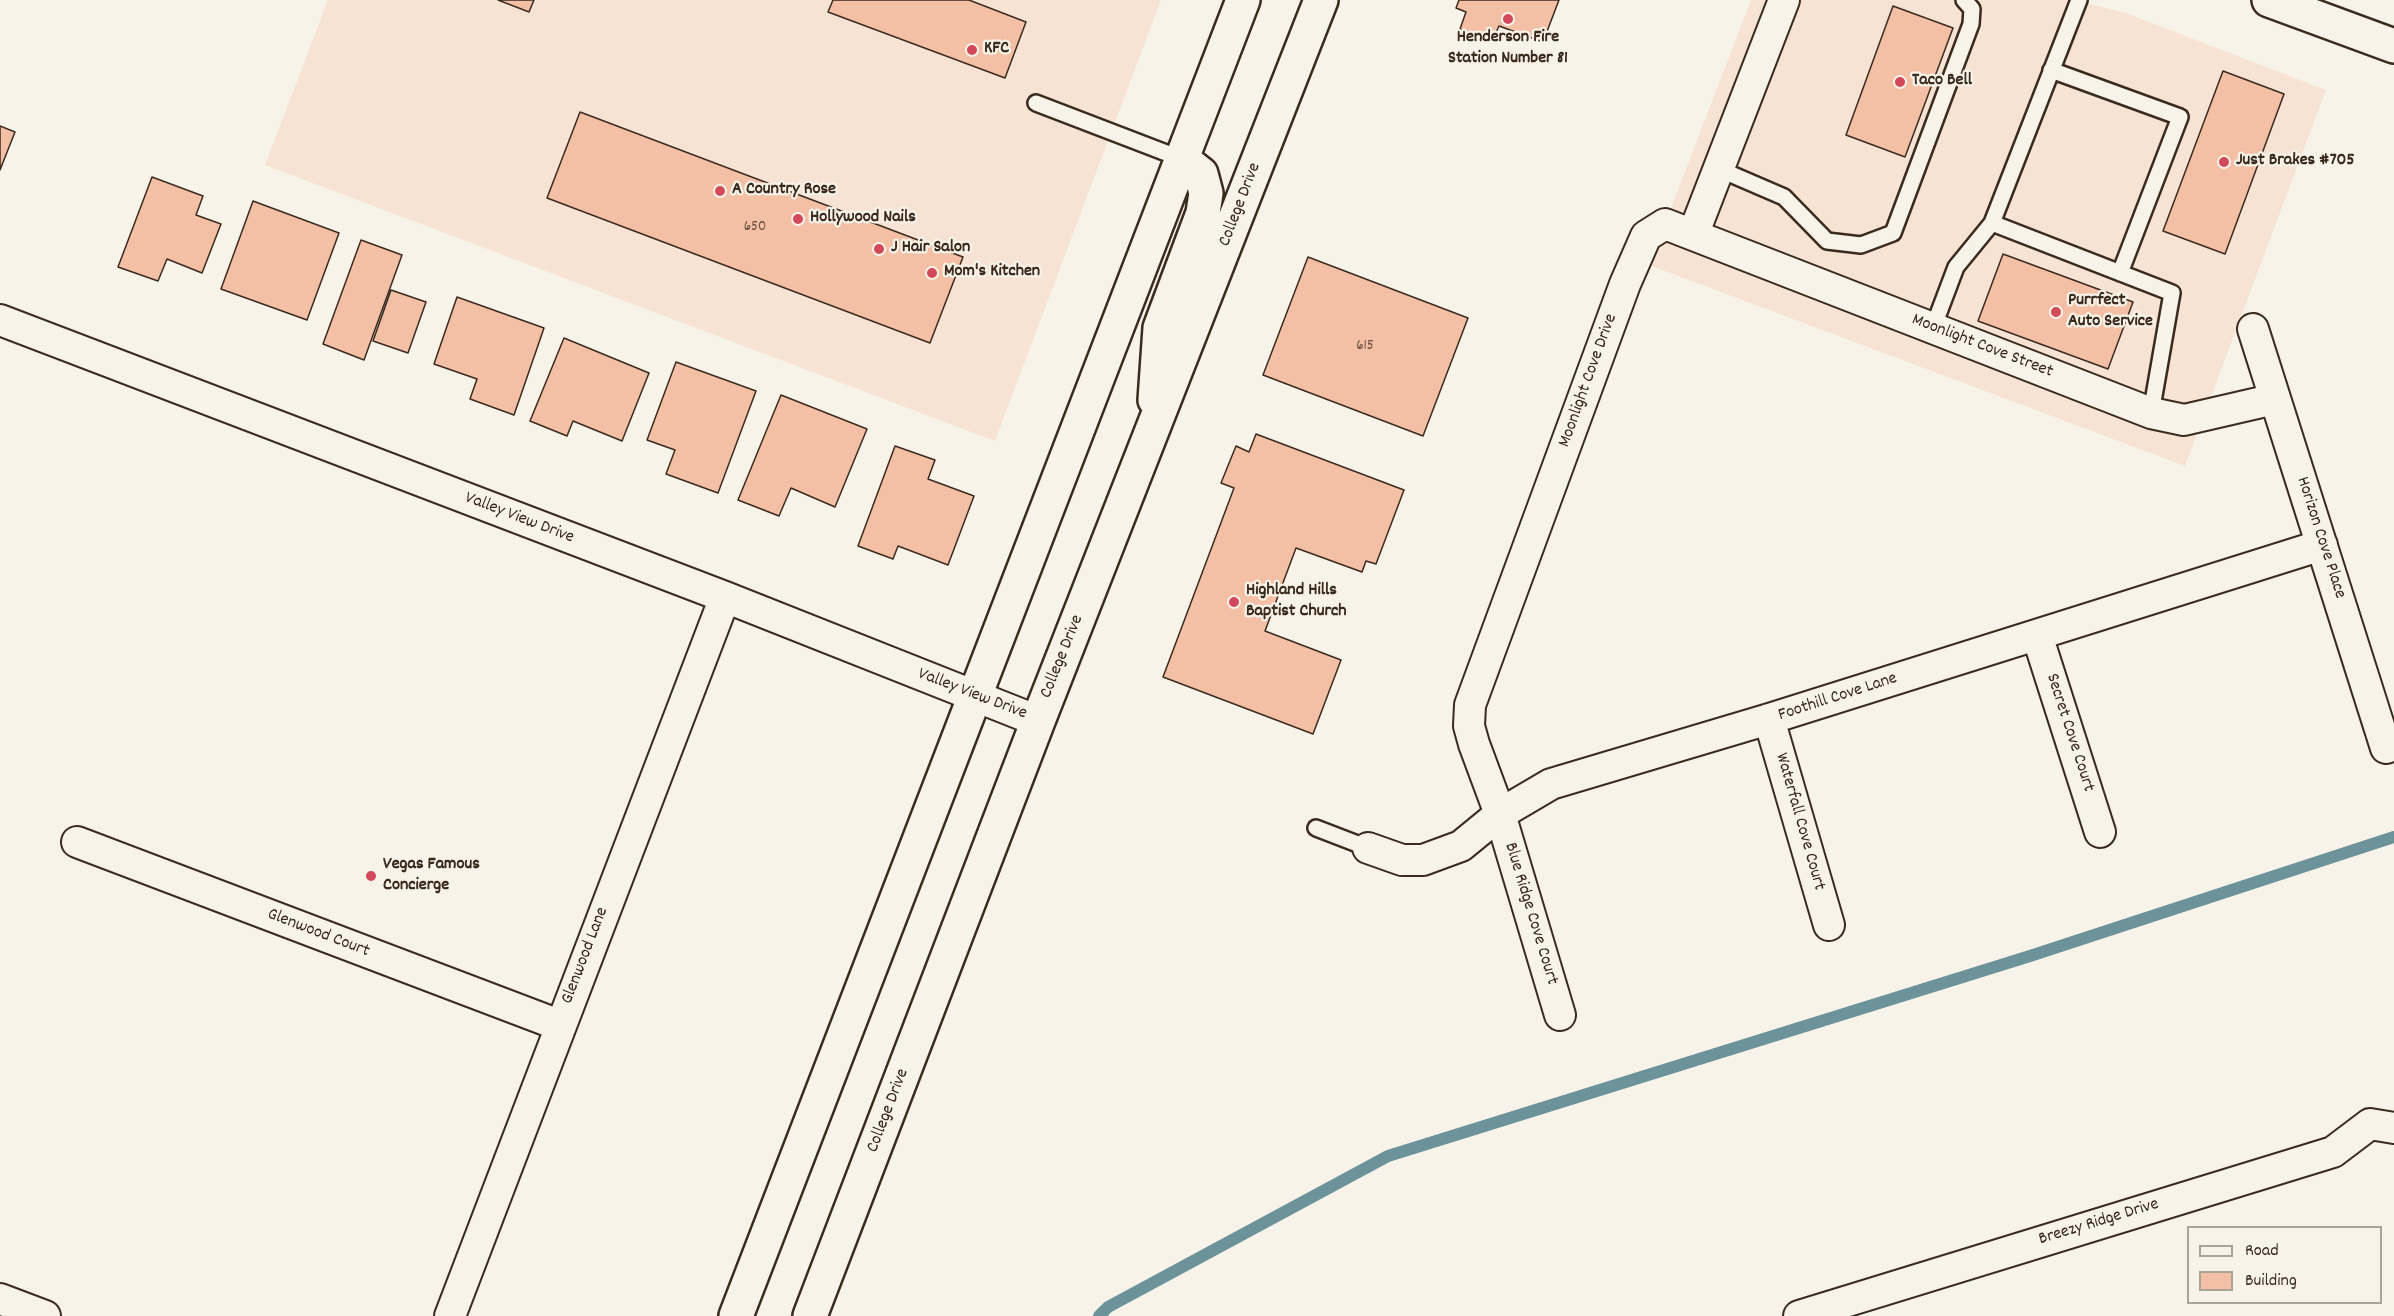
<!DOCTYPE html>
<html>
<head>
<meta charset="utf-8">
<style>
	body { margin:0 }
	#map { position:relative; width:2394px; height:1316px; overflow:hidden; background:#f7f3e8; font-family:Dekko,sans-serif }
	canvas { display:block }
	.legend { position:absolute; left:2187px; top:1226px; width:195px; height:78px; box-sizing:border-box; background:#f7f3e8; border:2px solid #aca397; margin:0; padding:8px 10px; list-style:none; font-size:18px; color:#3b2a1e }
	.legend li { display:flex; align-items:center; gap:12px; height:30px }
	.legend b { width:30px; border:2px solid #aca397 }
</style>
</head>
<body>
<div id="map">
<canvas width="2394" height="1316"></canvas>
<ul class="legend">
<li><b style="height:8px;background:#f7f3e8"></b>Road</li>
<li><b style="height:16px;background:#f3bfa5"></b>Building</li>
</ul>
</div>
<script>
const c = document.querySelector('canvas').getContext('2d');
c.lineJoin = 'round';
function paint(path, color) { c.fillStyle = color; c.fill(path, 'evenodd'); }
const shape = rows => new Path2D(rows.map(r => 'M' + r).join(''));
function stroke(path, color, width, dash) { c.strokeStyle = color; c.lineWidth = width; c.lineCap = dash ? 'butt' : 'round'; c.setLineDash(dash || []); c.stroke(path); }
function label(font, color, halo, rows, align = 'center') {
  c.font = font + ' Dekko,sans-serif'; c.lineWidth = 4.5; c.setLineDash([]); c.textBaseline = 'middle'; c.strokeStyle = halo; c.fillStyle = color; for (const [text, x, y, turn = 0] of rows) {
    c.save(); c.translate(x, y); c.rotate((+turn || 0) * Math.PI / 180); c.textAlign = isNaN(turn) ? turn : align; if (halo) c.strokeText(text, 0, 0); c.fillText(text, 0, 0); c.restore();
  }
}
const built = shape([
	[328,0,1161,0,995,441,265,165],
	[1751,0,2071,0,2123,12,2326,90,2185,466,1649,265]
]);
const stream = shape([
	[1099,1316,1108,1307,1388,1156,2030,956,2394,837]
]);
const building = shape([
	[498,0,534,0,529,12,498,0],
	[833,0,969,0,1026,22,1005,78,828,12,833,0],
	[1459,0,1559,0,1543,42,1499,26,1492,41,1460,29,1466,12,1456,8,1459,0],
	[1893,6,1953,28,1905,157,1846,135,1893,6],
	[2223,71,2284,94,2225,254,2163,231,2223,71],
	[580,112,963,257,930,343,547,198,580,112],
	[0,126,15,132,0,170,0,126],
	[152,177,203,196,196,215,221,224,202,273,167,259,158,281,118,267,152,177],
	[253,201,339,233,307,320,221,289,253,201],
	[361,240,402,255,364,360,323,344,361,240],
	[2003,254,2133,302,2108,369,1978,321,2003,254],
	[1308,257,1468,318,1423,436,1263,375,1308,257],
	[391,290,426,302,408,353,373,341,391,290],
	[457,297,544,328,514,415,470,399,477,379,434,364,457,297],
	[564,338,649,373,622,441,573,421,567,436,530,421,564,338],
	[676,362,756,391,718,493,666,474,675,450,647,440,676,362],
	[781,395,867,429,835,507,791,488,779,516,738,500,781,395],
	[1256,434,1404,490,1376,564,1366,561,1362,572,1296,548,1265,631,1341,660,1313,734,1163,677,1234,488,1221,483,1236,446,1249,452,1256,434],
	[895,446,935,460,928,479,974,496,948,565,898,546,893,559,858,546,895,446]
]);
const lane = shape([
	[2051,70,2180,117,2120,273],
	[1036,103,1182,159],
	[1719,169,1784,197,1827,241,1861,245,1893,233,1971,24,1972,9,1964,0],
	[1992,223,2172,293,2151,413],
	[1933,328,1956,267,1992,223,2079,0],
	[1316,828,1368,848]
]);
const street = shape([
	[1693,235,1784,0],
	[0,320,725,597,1038,721],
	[2253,329,2386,748],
	[2037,635,2100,832],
	[1769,719,1829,925],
	[77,842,559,1025],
	[1368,848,1402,860,1423,860,1461,846,1500,814,1551,784,1769,719,2322,545],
	[1560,1015,1500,814,1474,744,1469,726,1470,705,1625,284,1646,236,1665,224,2151,413,2184,420,2275,399],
	[0,1299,45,1316],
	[450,1316,725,597],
	[1799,1316,2333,1152,2370,1124,2394,1128]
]);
const secondary = shape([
	[1155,400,1160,328,1203,213,1206,193,1201,174,1182,159],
	[736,1316,1243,0],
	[810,1316,1038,721,1321,0]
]);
const primary = shape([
	[2269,0,2394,46]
]);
const markers = [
	[1508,19,6,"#d1495b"],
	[972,50,6,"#d1495b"],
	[1900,82,6,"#d1495b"],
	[2224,162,6,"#d1495b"],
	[720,191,6,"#d1495b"],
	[798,219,6,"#d1495b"],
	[879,249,6,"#d1495b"],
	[932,273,6,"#d1495b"],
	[2056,312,6,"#d1495b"],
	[1234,602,6,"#d1495b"],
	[371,876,6,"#d1495b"]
];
const numberNames = [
	["650",755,228],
	["615",1365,347]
];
const poiNames = [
	["Henderson Fire",1508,39,"center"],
	["Station Number 81",1508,60,"center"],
	["KFC",984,50],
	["Taco Bell",1912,82],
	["Just Brakes #705",2236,162],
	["A Country Rose",732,191],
	["Hollywood Nails",810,219],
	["J Hair Salon",891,249],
	["Mom's Kitchen",944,273],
	["Purrfect",2068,302],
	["Auto Service",2068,323],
	["Highland Hills",1246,592],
	["Baptist Church",1246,613],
	["Vegas Famous",383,866],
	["Concierge",383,887]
];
const streetNames = [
	["College Drive",1241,205,-69],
	["Moonlight Cove Street",1982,347,21],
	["Moonlight Cove Drive",1589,381,-70],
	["Valley View Drive",519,519,21],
	["Horizon Cove Place",2320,538,72],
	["College Drive",1063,657,-68],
	["Valley View Drive",972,695,21],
	["Foothill Cove Lane",1838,698,-18],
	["Secret Cove Court",2069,733,72],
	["Waterfall Cove Court",1799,822,74],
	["Blue Ridge Cove Court",1530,914,73],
	["Glenwood Court",318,934,21],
	["Glenwood Lane",586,956,-69],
	["College Drive",889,1111,-69],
	["Breezy Ridge Drive",2099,1223,-17]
];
paint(built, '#f6e3d4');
stroke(stream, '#6c929a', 12);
paint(building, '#f3bfa5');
stroke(building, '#3b2a1e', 1.5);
stroke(lane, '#3b2a1e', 20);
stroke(street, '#3b2a1e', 34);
stroke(secondary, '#3b2a1e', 38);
stroke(primary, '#3b2a1e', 38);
stroke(lane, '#f7f3e8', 15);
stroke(street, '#f7f3e8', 30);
stroke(secondary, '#f7f3e8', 33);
stroke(primary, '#f7f3e8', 33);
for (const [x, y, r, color] of markers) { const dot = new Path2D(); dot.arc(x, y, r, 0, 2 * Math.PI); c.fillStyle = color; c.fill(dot); stroke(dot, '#f7f3e8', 2); }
label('15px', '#694f40', null, numberNames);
label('bold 18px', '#3b2a1e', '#f7f3e8', poiNames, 'left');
label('18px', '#3b2a1e', '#f7f3e8', streetNames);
</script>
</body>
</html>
